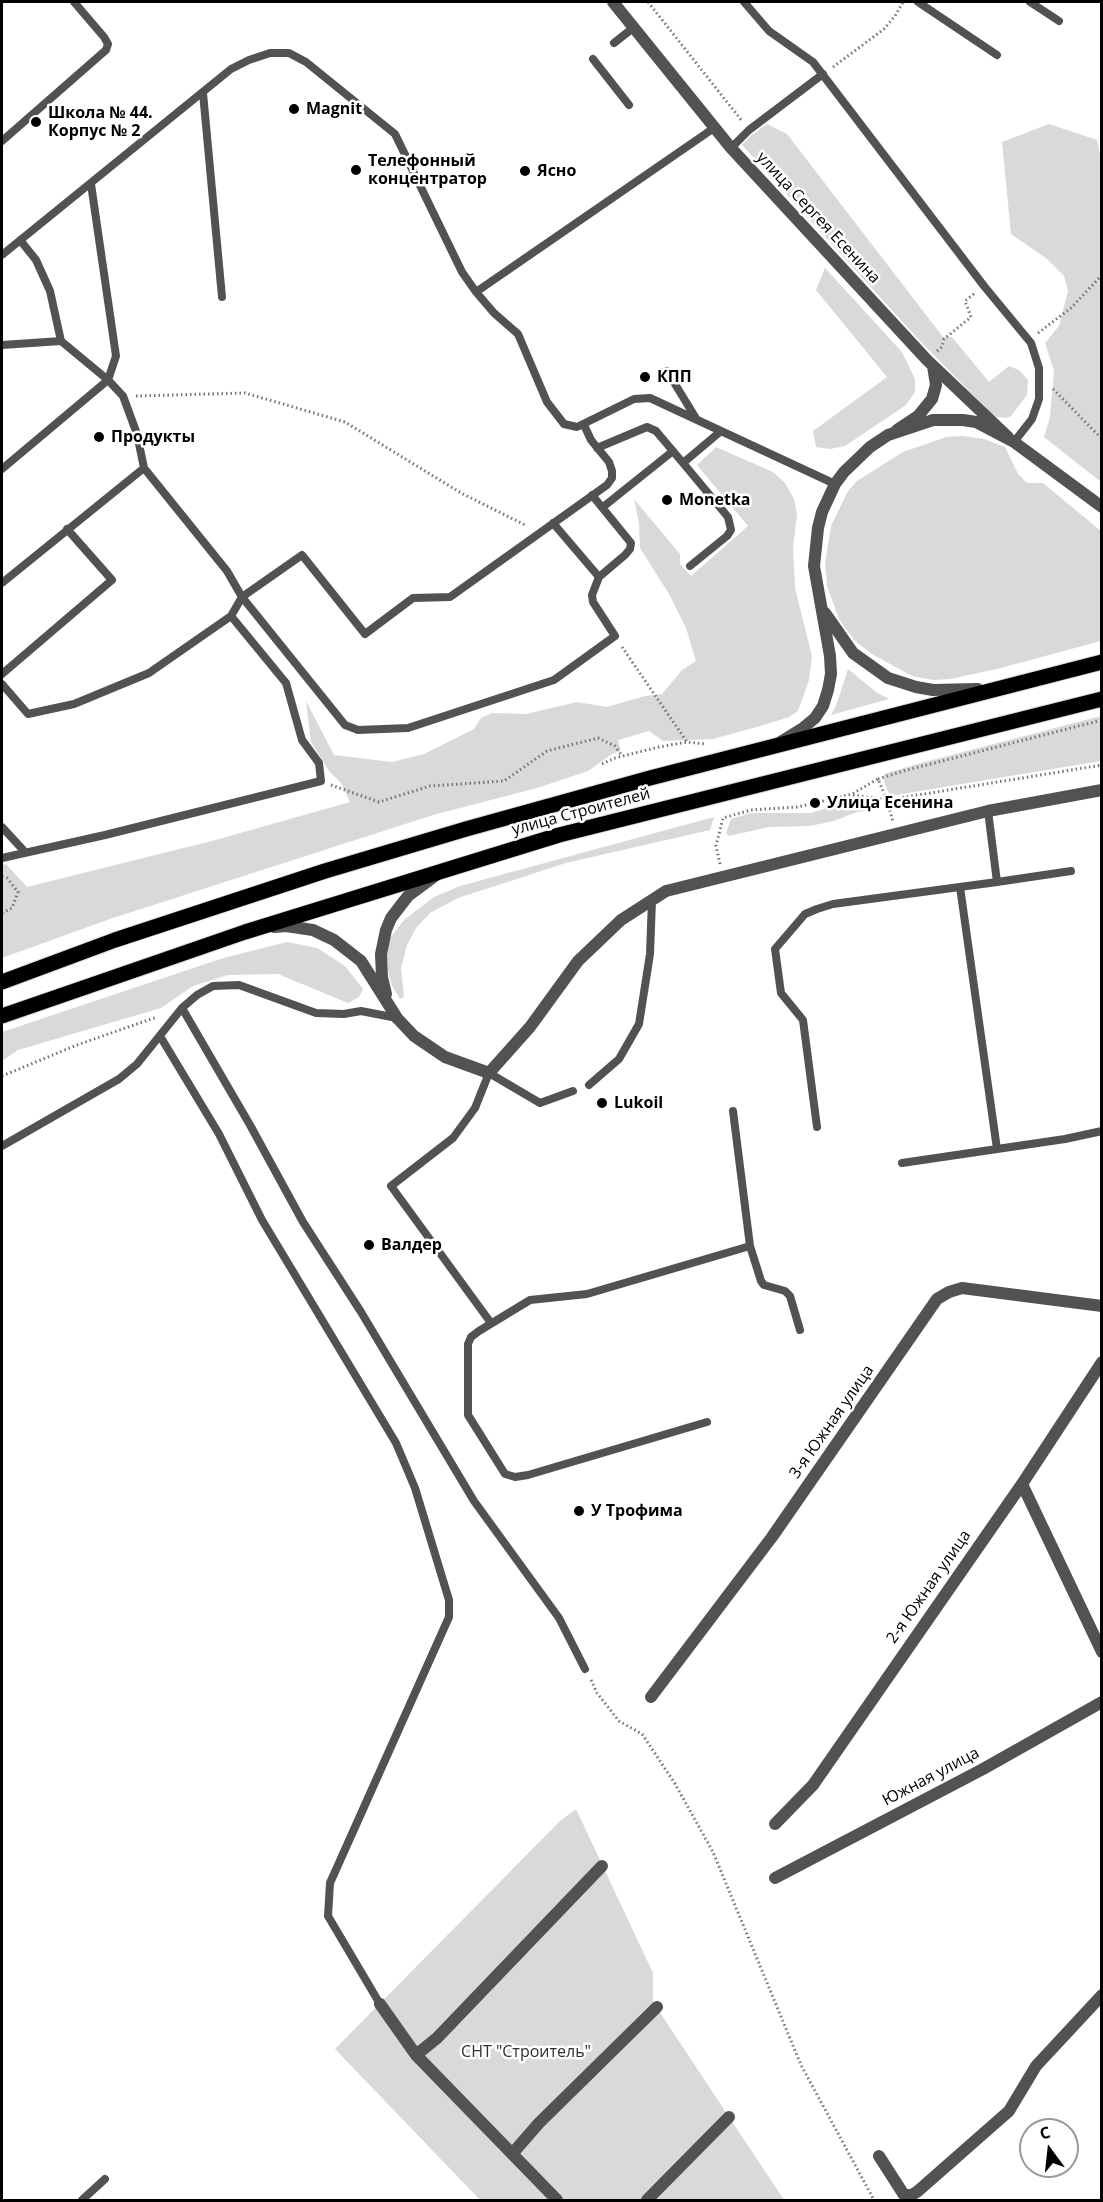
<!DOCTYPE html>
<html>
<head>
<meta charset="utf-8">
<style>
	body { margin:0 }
	#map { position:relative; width:1103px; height:2202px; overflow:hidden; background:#fff; font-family:"Open Sans",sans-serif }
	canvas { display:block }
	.frame { position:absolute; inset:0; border:3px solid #000; pointer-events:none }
	.north { position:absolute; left:1019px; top:2118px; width:60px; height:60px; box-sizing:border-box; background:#fff; border:2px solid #999; border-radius:50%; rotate:345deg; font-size:16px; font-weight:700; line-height:24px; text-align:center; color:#000 }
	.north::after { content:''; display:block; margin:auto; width:21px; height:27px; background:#000; clip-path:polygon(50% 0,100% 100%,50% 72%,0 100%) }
</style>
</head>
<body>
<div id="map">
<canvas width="1103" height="2202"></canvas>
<div class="frame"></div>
<div class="north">С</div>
</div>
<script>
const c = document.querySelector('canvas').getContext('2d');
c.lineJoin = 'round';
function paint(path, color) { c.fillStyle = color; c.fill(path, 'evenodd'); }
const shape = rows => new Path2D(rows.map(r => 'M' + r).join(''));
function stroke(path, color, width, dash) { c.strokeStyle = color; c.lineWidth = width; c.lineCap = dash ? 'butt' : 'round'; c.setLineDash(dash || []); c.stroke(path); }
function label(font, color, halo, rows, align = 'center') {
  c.font = font + ' "Open Sans",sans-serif'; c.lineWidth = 5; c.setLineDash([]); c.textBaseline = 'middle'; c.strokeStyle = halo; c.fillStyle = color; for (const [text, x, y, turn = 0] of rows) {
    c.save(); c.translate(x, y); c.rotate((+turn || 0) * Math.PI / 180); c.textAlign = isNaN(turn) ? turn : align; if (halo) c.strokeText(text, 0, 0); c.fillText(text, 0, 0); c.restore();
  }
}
const green = shape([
	[767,124,787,134,943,337,952,337,989,382,1009,366,1019,370,1028,380,1027,395,1011,416,1006,418,996,417,989,411,919,340,742,145,749,137],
	[1049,124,1097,140,1101,160,1101,482,1044,437,1050,417,1054,371,1045,343,1059,326,1068,291,1064,276,1046,258,1011,234,1002,142],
	[825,268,902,352,915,379,915,392,906,405,845,446,830,449,816,447,813,431,887,377,816,290],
	[963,436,984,439,1005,447,1018,474,1027,483,1043,483,1101,531,1101,641,997,669,950,679,933,680,912,676,872,654,855,641,839,619,827,586,825,563,831,526,848,491,857,481,903,452,946,437],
	[716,447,773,472,785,483,794,499,797,514,793,549,795,588,812,656,809,680,798,711,789,717,767,724,713,739,663,741,649,731,618,740,621,751,612,754,588,771,537,788,433,815,110,919,2,958,2,865,6,864,27,887,212,841,350,802,341,783,329,771,311,742,306,701,334,755,392,762,424,754,474,729,481,718,492,713,526,714,577,702,607,707,645,696,662,694,682,670,696,661,686,628,669,594,640,548,639,523,634,499,680,554,680,564,691,576,748,526,697,465],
	[848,669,876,692,889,699,831,715,837,703],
	[1101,716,1101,761,890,796,884,782,884,774,917,764],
	[853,799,875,801,880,805,876,810,857,812,834,821,810,826,769,827,729,836,726,833,731,819,751,813,811,813],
	[714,817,710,830,566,863,458,898,430,913,416,928,407,945,401,968,404,997,400,999,392,986,388,971,387,954,390,938,404,920,434,897,460,886],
	[287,942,317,948,345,966,363,989,359,997,348,1003,278,974,228,975,193,986,161,1008,18,1050,2,1061,2,1032,220,959],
	[576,1809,653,1973,653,2002,784,2200,480,2200,335,2049,560,1821]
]);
const path = shape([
	[648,2,742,121],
	[833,67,884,29,895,16,903,2],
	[1038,333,1071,308,1102,275],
	[937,351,942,347,944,339,971,317,965,301,975,293],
	[1053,389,1102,439],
	[136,396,245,393,345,422,461,493,527,526],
	[622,647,687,742],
	[602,764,615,758,659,747,687,742,705,744],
	[878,779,907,770,1102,720],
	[331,785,379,802,430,786,504,781,547,751,598,738,615,746,622,756],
	[853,795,887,800,893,822],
	[720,864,716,846,723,818,751,810,797,807,815,803,852,794,878,779,887,800,1102,765],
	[2,877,7,878,18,892,12,908,2,913],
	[2,1076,77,1045,157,1017],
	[591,1680,597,1693,619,1721,642,1734,674,1782,713,1852,801,2065,874,2200]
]);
const service = shape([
	[744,2,769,31,813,62,984,286,1031,343,1039,368,1039,399,1032,419,1014,442],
	[918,2,997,55],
	[1030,2,1059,21],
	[614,43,633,28],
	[593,59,629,105],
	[203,93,222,297],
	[2,141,106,50,108,44,104,37,74,2],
	[731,148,749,130,823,74],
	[20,240,36,260,50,291,61,341],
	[2,255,231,69,249,60,270,53,289,53,306,62,395,134,462,272,476,292,714,128],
	[476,292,494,313,518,334,547,402,564,424,577,427,634,399,650,398,835,484],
	[2,345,61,341,108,380,123,396,137,434,144,468,227,571,242,597,337,715,345,725,358,730,408,728,554,680,615,636,593,602,592,595,599,577,553,523],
	[667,371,697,420],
	[597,448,647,427,656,431,683,463],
	[2,469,108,380,116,356,91,184],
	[592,495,631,543,630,549,625,555,599,577],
	[603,507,673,451],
	[690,566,727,536,731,530,728,517,683,463,721,431],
	[2,583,144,468],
	[2,674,112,580,67,529],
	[2,684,28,714,74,704,149,673,231,616],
	[2,827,25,852],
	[2,858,105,835,321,781,319,763,302,740,286,683,231,616,242,597,302,555,365,634,413,598,450,597,607,485,612,478,612,471,609,462,591,440,584,425],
	[997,882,1071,871],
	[960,887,997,1149],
	[182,1008,250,1125,303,1222,361,1312,474,1501,559,1618,585,1669],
	[160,1036,219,1134,262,1220,396,1443,415,1488,449,1600,449,1617,330,1883,328,1916,380,2004],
	[589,1085,619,1059,639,1024,650,954,652,900],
	[817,1127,803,1020,781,993,775,949,805,914,817,909,833,904,997,882,988,811],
	[2,1146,119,1079,137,1064,182,1008,197,995,213,986,239,985,316,1013,344,1014,361,1011,397,1018],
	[902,1163,1065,1139,1102,1131],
	[750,1246,761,1281,764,1285,785,1291,790,1296,800,1330],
	[491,1323,391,1186,453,1138,475,1108,489,1073,540,1103,573,1091],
	[707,1422,528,1475,515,1477,505,1474,500,1466,468,1415,468,1344,471,1337,479,1331,530,1300,587,1294,750,1246,733,1111],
	[82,2200,105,2179]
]);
const minor = shape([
	[613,2,731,148,927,360,1008,437],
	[897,430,918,416,932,399,936,385,933,366],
	[1022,1484,1102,1652],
	[651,1697,772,1537,937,1299,949,1292,962,1288,1102,1306],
	[775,1824,813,1785,1022,1484,1102,1362],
	[775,1878,983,1769,1102,1702],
	[380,2004,416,2055,557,2200],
	[416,2055,437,2038,602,1866],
	[512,2154,539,2123,657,2007],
	[879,2156,904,2195,912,2195,918,2191,1009,2111,1036,2066,1102,1995],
	[647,2200,729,2117]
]);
const tertiary = shape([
	[825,613,853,653,888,678,916,687,933,690,978,689],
	[782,741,803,728,815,718,823,706,828,690,831,674,830,656,814,566,818,528,822,512,835,484,844,472,870,447,888,435,933,420,963,420,976,422,1014,442,1102,507],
	[274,927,286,926,313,930,334,940,361,961,397,1018,414,1036,445,1057,489,1073,530,1027,578,961,621,920,666,891,988,811,1102,790],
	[386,994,382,977,381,954,386,930,391,918,408,896,435,876]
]);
const primary = shape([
	[2,982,115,940,325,871,466,829,650,778,1102,662],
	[2,1016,245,932,559,835,1102,699]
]);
const markers = [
	[294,109,6,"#000"],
	[36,122,6,"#000"],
	[356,170,6,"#000"],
	[525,171,6,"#000"],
	[645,377,6,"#000"],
	[99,437,6,"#000"],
	[667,500,6,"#000"],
	[815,803,6,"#000"],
	[602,1103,6,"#000"],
	[369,1245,6,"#000"],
	[579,1511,6,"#000"]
];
const poiNames = [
	["Magnit",306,109],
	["Школа № 44.",48,113],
	["Корпус № 2",48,131],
	["Телефонный",368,161],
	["концентратор",368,179],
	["Ясно",537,171],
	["КПП",657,377],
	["Продукты",111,437],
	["Monetka",679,500],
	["Улица Есенина",827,803],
	["Lukoil",614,1103],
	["Валдер",381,1245],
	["У Трофима",591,1511]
];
const streetNames = [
	["улица Сергея Есенина",818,218,47],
	["улица Строителей",581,812,-15],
	["3-я Южная улица",832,1422,-55],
	["2-я Южная улица",929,1587,-55],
	["Южная улица",931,1777,-28]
];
const parkNames = [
	["СНТ \"Строитель\"",526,2052]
];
paint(green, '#d9d9d9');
stroke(primary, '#dbdbdb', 17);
stroke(path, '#747474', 3, [1.5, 3]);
stroke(service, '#525252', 8);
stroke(minor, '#525252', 12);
stroke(tertiary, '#525252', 12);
stroke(primary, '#000', 15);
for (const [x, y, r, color] of markers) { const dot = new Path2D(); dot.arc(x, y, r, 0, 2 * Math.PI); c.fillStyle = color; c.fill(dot); stroke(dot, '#fff', 2); }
label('bold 16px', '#000', '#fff', poiNames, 'left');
label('16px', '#000', '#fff', streetNames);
label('16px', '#303030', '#fff', parkNames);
</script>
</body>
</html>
